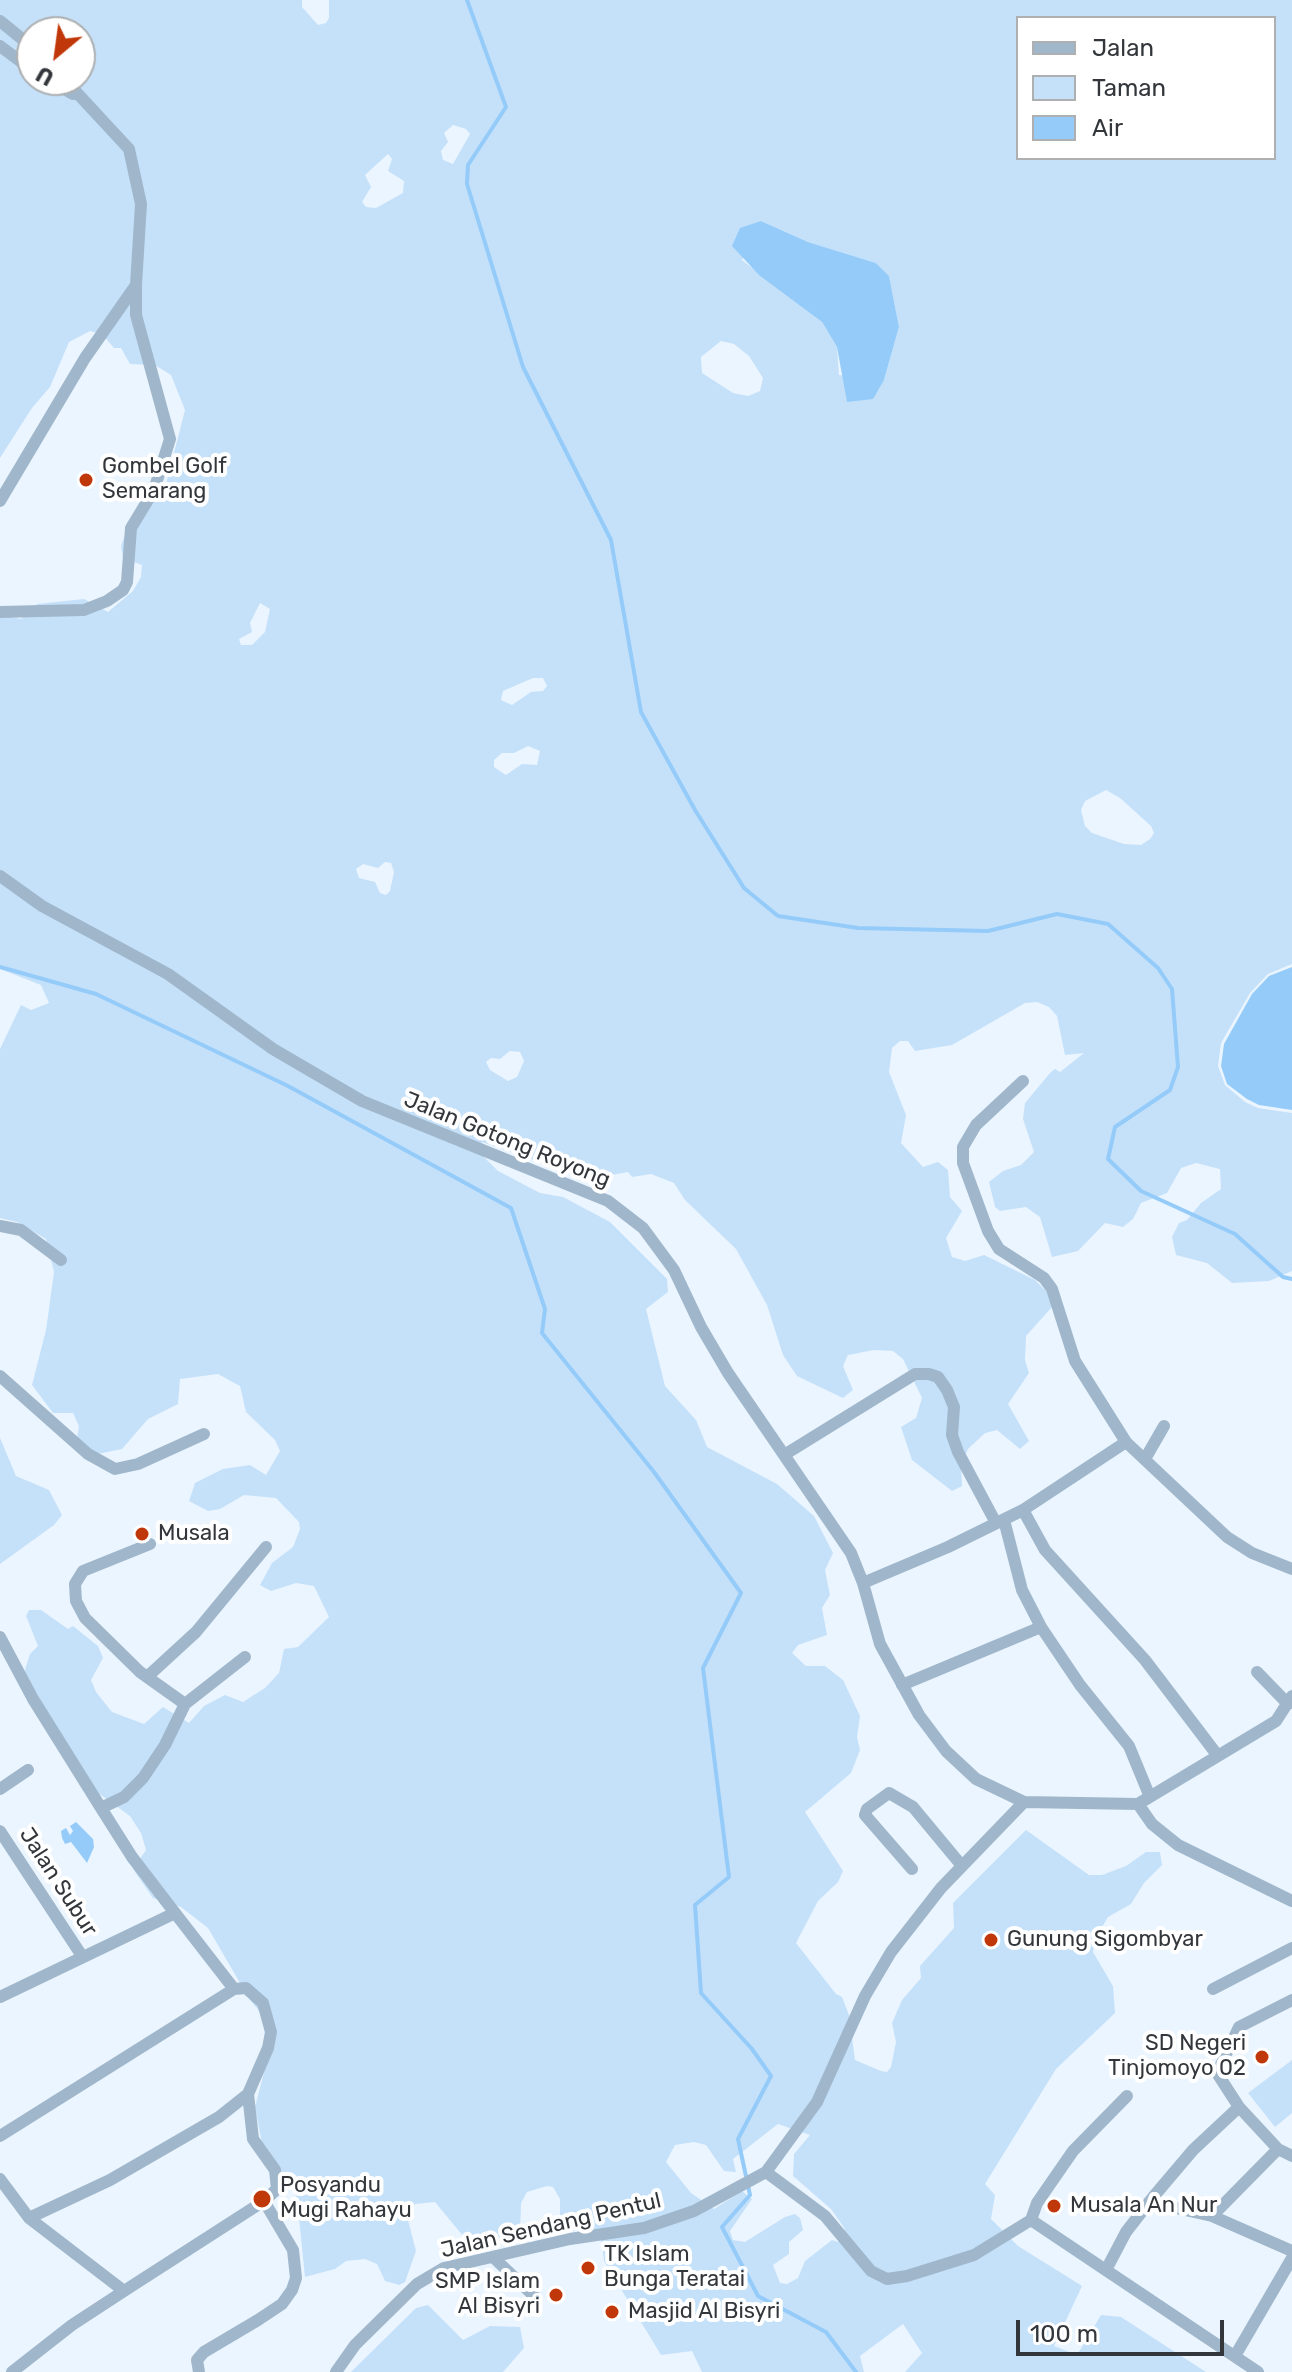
<!DOCTYPE html>
<html>
<head>
<meta charset="utf-8">
<style>
	body { margin:0 }
	#map { position:relative; width:1292px; height:2372px; overflow:hidden; background:#ebf5ff; font-family:Rubik,sans-serif }
	canvas { display:block }
	.legend { position:absolute; left:1016px; top:16px; width:260px; height:144px; box-sizing:border-box; background:#fff; border:2px solid #adafb1; margin:0; padding:10px 14px; list-style:none; font-size:24px; color:#33373b }
	.legend li { display:flex; align-items:center; gap:16px; height:40px }
	.legend b { width:40px; border:2px solid #adafb1 }
	.north { position:absolute; left:16px; top:16px; width:80px; height:80px; box-sizing:border-box; background:#fff; border:2px solid #adafb1; border-radius:50%; rotate:209deg; font-size:22px; font-weight:700; line-height:32px; text-align:center; color:#33373b }
	.north::after { content:''; display:block; margin:auto; width:28px; height:36px; background:#c03709; clip-path:polygon(50% 0,100% 100%,50% 72%,0 100%) }
	.scale { position:absolute; left:1016px; top:2320px; width:208px; height:36px; box-sizing:border-box; border:4px solid #33373b; border-top:0; padding-left:10px; font-size:24px; line-height:28px; white-space:nowrap; color:#33373b; -webkit-text-stroke:6px #fff; paint-order:stroke }
</style>
</head>
<body>
<div id="map">
<canvas width="1292" height="2372"></canvas>
<ul class="legend">
<li><b style="height:10px;background:#a0b7cb"></b>Jalan</li>
<li><b style="height:22px;background:#c5e1fa"></b>Taman</li>
<li><b style="height:22px;background:#95cbf9"></b>Air</li>
</ul>
<div class="north">U</div>
<div class="scale">100 m</div>
</div>
<script>
const c = document.querySelector('canvas').getContext('2d');
c.lineJoin = 'round';
function paint(path, color) { c.fillStyle = color; c.fill(path, 'evenodd'); }
const shape = rows => new Path2D(rows.map(r => 'M' + r).join(''));
function stroke(path, color, width, dash) { c.strokeStyle = color; c.lineWidth = width; c.lineCap = dash ? 'butt' : 'round'; c.setLineDash(dash || []); c.stroke(path); }
function label(font, color, halo, rows, align = 'center') {
  c.font = font + ' Rubik,sans-serif'; c.lineWidth = 8; c.setLineDash([]); c.textBaseline = 'middle'; c.strokeStyle = halo; c.fillStyle = color; for (const [text, x, y, turn = 0] of rows) {
    c.save(); c.translate(x, y); c.rotate((+turn || 0) * Math.PI / 180); c.textAlign = isNaN(turn) ? turn : align; if (halo) c.strokeText(text, 0, 0); c.fillText(text, 0, 0); c.restore();
  }
}
const green = shape([
	[0,0,302,0,302,7,318,25,326,23,329,18,329,0,1292,0,1292,964,1268,974,1250,993,1221,1043,1218,1066,1225,1085,1245,1102,1258,1108,1292,1113,1292,1271,1269,1281,1232,1283,1207,1263,1176,1255,1172,1237,1179,1223,1187,1220,1201,1203,1221,1189,1220,1169,1196,1163,1181,1168,1167,1193,1141,1203,1133,1219,1123,1227,1105,1223,1078,1251,1052,1257,1040,1217,1026,1207,1000,1211,995,1207,989,1182,1003,1171,1021,1165,1034,1152,1023,1119,1025,1103,1050,1073,1055,1069,1060,1072,1084,1053,1065,1055,1057,1016,1049,1007,1037,1002,1025,1003,952,1045,915,1051,908,1041,900,1041,892,1048,889,1072,906,1115,901,1143,923,1167,938,1162,948,1170,950,1197,962,1211,946,1238,952,1257,965,1261,984,1255,1035,1280,1050,1295,1052,1307,1026,1336,1025,1360,1029,1373,1008,1404,1029,1441,1020,1449,997,1430,985,1433,968,1449,961,1466,962,1486,952,1491,912,1460,901,1427,916,1418,922,1398,903,1359,893,1351,874,1350,848,1355,843,1366,853,1390,843,1398,797,1376,783,1355,767,1305,736,1249,685,1200,674,1183,651,1174,632,1177,628,1172,589,1179,482,1142,484,1157,498,1171,540,1193,563,1197,610,1222,667,1279,668,1292,646,1309,665,1386,696,1420,707,1447,777,1484,814,1516,833,1553,825,1570,830,1595,822,1608,827,1635,798,1645,792,1653,806,1666,825,1666,843,1680,860,1716,857,1737,860,1750,851,1773,805,1812,843,1871,838,1882,818,1901,796,1943,836,1994,842,1997,849,2015,855,2060,881,2071,887,2072,891,2067,896,2042,892,2023,902,2000,921,1978,920,1966,954,1928,953,1903,1026,1830,1089,1875,1102,1875,1126,1866,1146,1852,1160,1852,1162,1865,1144,1883,1131,1904,1108,1917,1095,1939,1093,1952,1113,1986,1115,2013,1056,2069,985,2184,995,2195,991,2219,1018,2246,1082,2286,1054,2346,1077,2355,1101,2315,1121,2317,1206,2372,905,2372,922,2353,903,2324,860,2356,864,2372,702,2372,692,2351,661,2355,604,2261,602,2242,592,2230,565,2231,560,2226,560,2199,553,2187,547,2186,527,2192,521,2203,520,2237,504,2243,468,2242,435,2202,415,2204,408,2220,416,2251,405,2282,399,2285,385,2281,377,2264,365,2259,346,2261,335,2269,305,2277,297,2198,284,2174,264,2154,255,2107,275,2030,250,2000,208,1928,181,1907,153,1898,133,1869,146,1850,141,1833,130,1816,94,1790,24,1673,30,1654,38,1646,26,1616,29,1610,41,1610,68,1629,73,1626,98,1646,103,1658,91,1680,96,1692,112,1712,144,1724,163,1707,189,1723,204,1706,225,1695,243,1702,265,1688,279,1673,284,1649,298,1647,329,1617,314,1586,296,1583,271,1591,260,1585,272,1563,293,1547,300,1529,299,1522,276,1498,244,1495,220,1509,208,1511,189,1501,195,1483,223,1469,250,1465,266,1475,280,1451,275,1440,246,1412,240,1386,218,1374,180,1379,178,1404,148,1419,122,1449,97,1454,77,1438,79,1426,73,1413,53,1413,32,1385,46,1330,54,1272,46,1239,17,1222,0,1218,0,1049,21,1005,31,1010,49,1003,41,985,0,969,0,615,21,619,37,604,84,599,108,612,133,591,141,577,142,565,123,558,121,546,127,529,153,500,159,500,165,488,185,410,171,375,155,365,130,364,121,348,114,348,102,334,90,331,69,342,50,387,32,408,0,458],
	[1018,18,1274,18,1274,158,1018,158],
	[32,32,80,32,80,80,32,80],
	[453,125,466,129,470,134,453,164,443,160,441,151,448,142,444,133],
	[388,154,392,159,388,171,404,181,403,193,376,208,366,207,362,202,371,187,365,175],
	[761,221,808,242,876,263,889,277,899,327,884,380,839,375,837,347,822,322,742,260],
	[721,341,734,344,749,356,763,378,760,391,748,396,733,393,702,373,701,357],
	[260,603,270,609,265,632,252,645,241,645,239,639,252,632,250,623],
	[533,678,543,678,547,686,543,691,531,692,512,705,501,700,503,691],
	[528,746,540,751,537,765,522,764,506,775,494,767,494,760,502,753,514,753],
	[1106,790,1120,798,1151,826,1154,833,1150,839,1141,845,1124,844,1092,833,1085,826,1081,810,1085,801],
	[385,862,391,863,394,872,390,891,386,895,380,893,375,882,359,878,356,869,363,864,378,868],
	[510,1051,520,1052,524,1061,517,1077,508,1081,490,1070,486,1062,491,1058,500,1059],
	[778,2124,810,2135,794,2154,793,2176,831,2209,845,2229,838,2242,832,2240,805,2261,798,2278,787,2284,780,2283,773,2265,789,2254,789,2242,803,2230,800,2218,795,2214,785,2217,745,2242,733,2240,730,2231,752,2199,742,2191,714,2209,691,2193,666,2162,675,2145,694,2142,706,2145,724,2171,736,2172,733,2159],
	[0,1438,16,1476,49,1490,62,1515,54,1525,0,1564],
	[1292,2060,1292,2113,1275,2127,1248,2093],
	[428,2305,463,2340,490,2326,520,2327,524,2348,503,2372,351,2372,416,2308]
]);
const water = shape([
	[761,221,808,242,876,263,889,276,899,327,884,380,873,399,847,402,837,347,822,322,759,275,732,246,740,228],
	[1292,967,1292,1110,1259,1105,1247,1099,1227,1084,1221,1066,1224,1044,1252,994,1269,976],
	[76,1822,93,1839,94,1847,87,1863,71,1842,65,1844,62,1838,61,1831,66,1828,70,1835,73,1831,70,1826]
]);
const stream = shape([
	[467,0,506,107,468,165,467,184,523,367,611,540,641,712,695,810,744,888,778,916,858,928,988,931,1057,914,1108,924,1158,968,1172,989,1178,1067,1170,1090,1115,1127,1108,1159,1141,1191,1235,1234,1283,1277,1292,1279],
	[0,967,96,994,288,1086,511,1208,545,1309,542,1333,654,1472,741,1593,703,1668,729,1877,695,1905,701,1993,752,2049,771,2076,738,2139,750,2195,722,2227,758,2296,826,2332,856,2372]
]);
const minor = shape([
	[0,21,32,47],
	[0,46,32,70],
	[48,80,73,94],
	[0,501,85,358,136,285,141,204,129,149,65,80],
	[0,612,84,610,107,601,123,590,127,582,131,528,154,490,170,439,136,315,136,285],
	[0,876,42,906,168,974,273,1049,362,1101,608,1201,643,1228,674,1270,701,1327,728,1373,851,1553,863,1583,880,1644,919,1715,946,1751,976,1779,1024,1802,1138,1804,1276,1721,1292,1696],
	[1023,1081,976,1125,963,1147,963,1163,988,1231,999,1249,1044,1278,1052,1289,1075,1361,1126,1442,1227,1537,1252,1553,1292,1569],
	[0,1226,21,1230,61,1260],
	[0,1376,88,1454,115,1469,138,1464,204,1434],
	[1126,1442,1023,1510,1045,1550,1145,1660,1218,1756],
	[784,1455,915,1374,929,1374,938,1377,947,1390,954,1407,952,1435,958,1452,996,1523],
	[1145,1459,1164,1426],
	[863,1583,948,1547,1023,1510],
	[1041,1627,1080,1685,1129,1746,1150,1797],
	[0,1637,33,1699,101,1808,132,1857,175,1913,0,1997],
	[1257,1672,1288,1704],
	[147,1677,196,1632,266,1547],
	[902,1685,1041,1627,1022,1590,1004,1520],
	[185,1704,245,1657],
	[0,1789,28,1770],
	[1138,1804,1152,1824,1178,1845,1292,1901],
	[101,1808,124,1797,143,1778,165,1745,185,1704,140,1672,85,1618,76,1601,75,1584,83,1571,150,1544],
	[0,1831,82,1956],
	[912,1869,865,1815,867,1809,889,1793,913,1807,962,1866],
	[175,1913,234,1989],
	[1213,1989,1292,1948],
	[1292,2000,1239,2027,1217,2073,1239,2107,1278,2149,1292,2156],
	[0,2136,234,1989,246,1988,263,2003,271,2032,268,2048,248,2094,219,2117,110,2180,29,2218],
	[766,2172,825,2216,871,2271,887,2279,907,2276,974,2255,1031,2220,1037,2203,1073,2151,1127,2096],
	[0,2179,29,2218,124,2291,72,2325,12,2372],
	[1149,2202,1212,2216,1292,2251],
	[1212,2216,1278,2149],
	[1031,2220,1258,2372],
	[494,2258,535,2297],
	[1106,2270,1126,2232,1154,2196,1193,2150,1239,2107],
	[124,2291,264,2201,277,2189,275,2170,253,2139,248,2094],
	[1235,2356,1292,2258],
	[199,2372,197,2360,204,2352,258,2320,282,2304,292,2290,296,2278,293,2250,264,2201],
	[336,2372,355,2345,417,2284,444,2268,570,2239,644,2228,694,2211,766,2172,817,2102,865,1996,891,1952,941,1888,1024,1802]
]);
const markers = [
	[86,480,8,"#c03709"],
	[142,1534,8,"#c03709"],
	[991,1940,8,"#c03709"],
	[1262,2057,8,"#c03709"],
	[262,2199,10,"#c03709"],
	[1054,2206,8,"#c03709"],
	[588,2268,8,"#c03709"],
	[556,2295,8,"#c03709"],
	[612,2312,8,"#c03709"]
];
const poiNames = [
	["Gombel Golf",102,467],
	["Semarang",102,492],
	["Musala",158,1534],
	["Gunung Sigombyar",1007,1940],
	["SD Negeri",1246,2044,"right"],
	["Tinjomoyo 02",1246,2069,"right"],
	["Posyandu",280,2186],
	["Mugi Rahayu",280,2211],
	["Musala An Nur",1070,2206],
	["TK Islam",604,2255],
	["Bunga Teratai",604,2280],
	["SMP Islam",540,2282,"right"],
	["Al Bisyri",540,2307,"right"],
	["Masjid Al Bisyri",628,2312]
];
const streetNames = [
	["Jalan Gotong Royong",507,1140,22],
	["Jalan Subur",58,1882,57],
	["Jalan Sendang Pentul",551,2226,-13]
];
paint(green, '#c5e1fa');
paint(water, '#95cbf9');
stroke(stream, '#95cbf9', 4);
stroke(minor, '#a0b7cb', 12);
for (const [x, y, r, color] of markers) { const dot = new Path2D(); dot.arc(x, y, r, 0, 2 * Math.PI); c.fillStyle = color; c.fill(dot); stroke(dot, '#fff', 3); }
label('22px', '#33373b', '#fff', poiNames, 'left');
label('22px', '#33373b', '#fff', streetNames);
</script>
</body>
</html>
